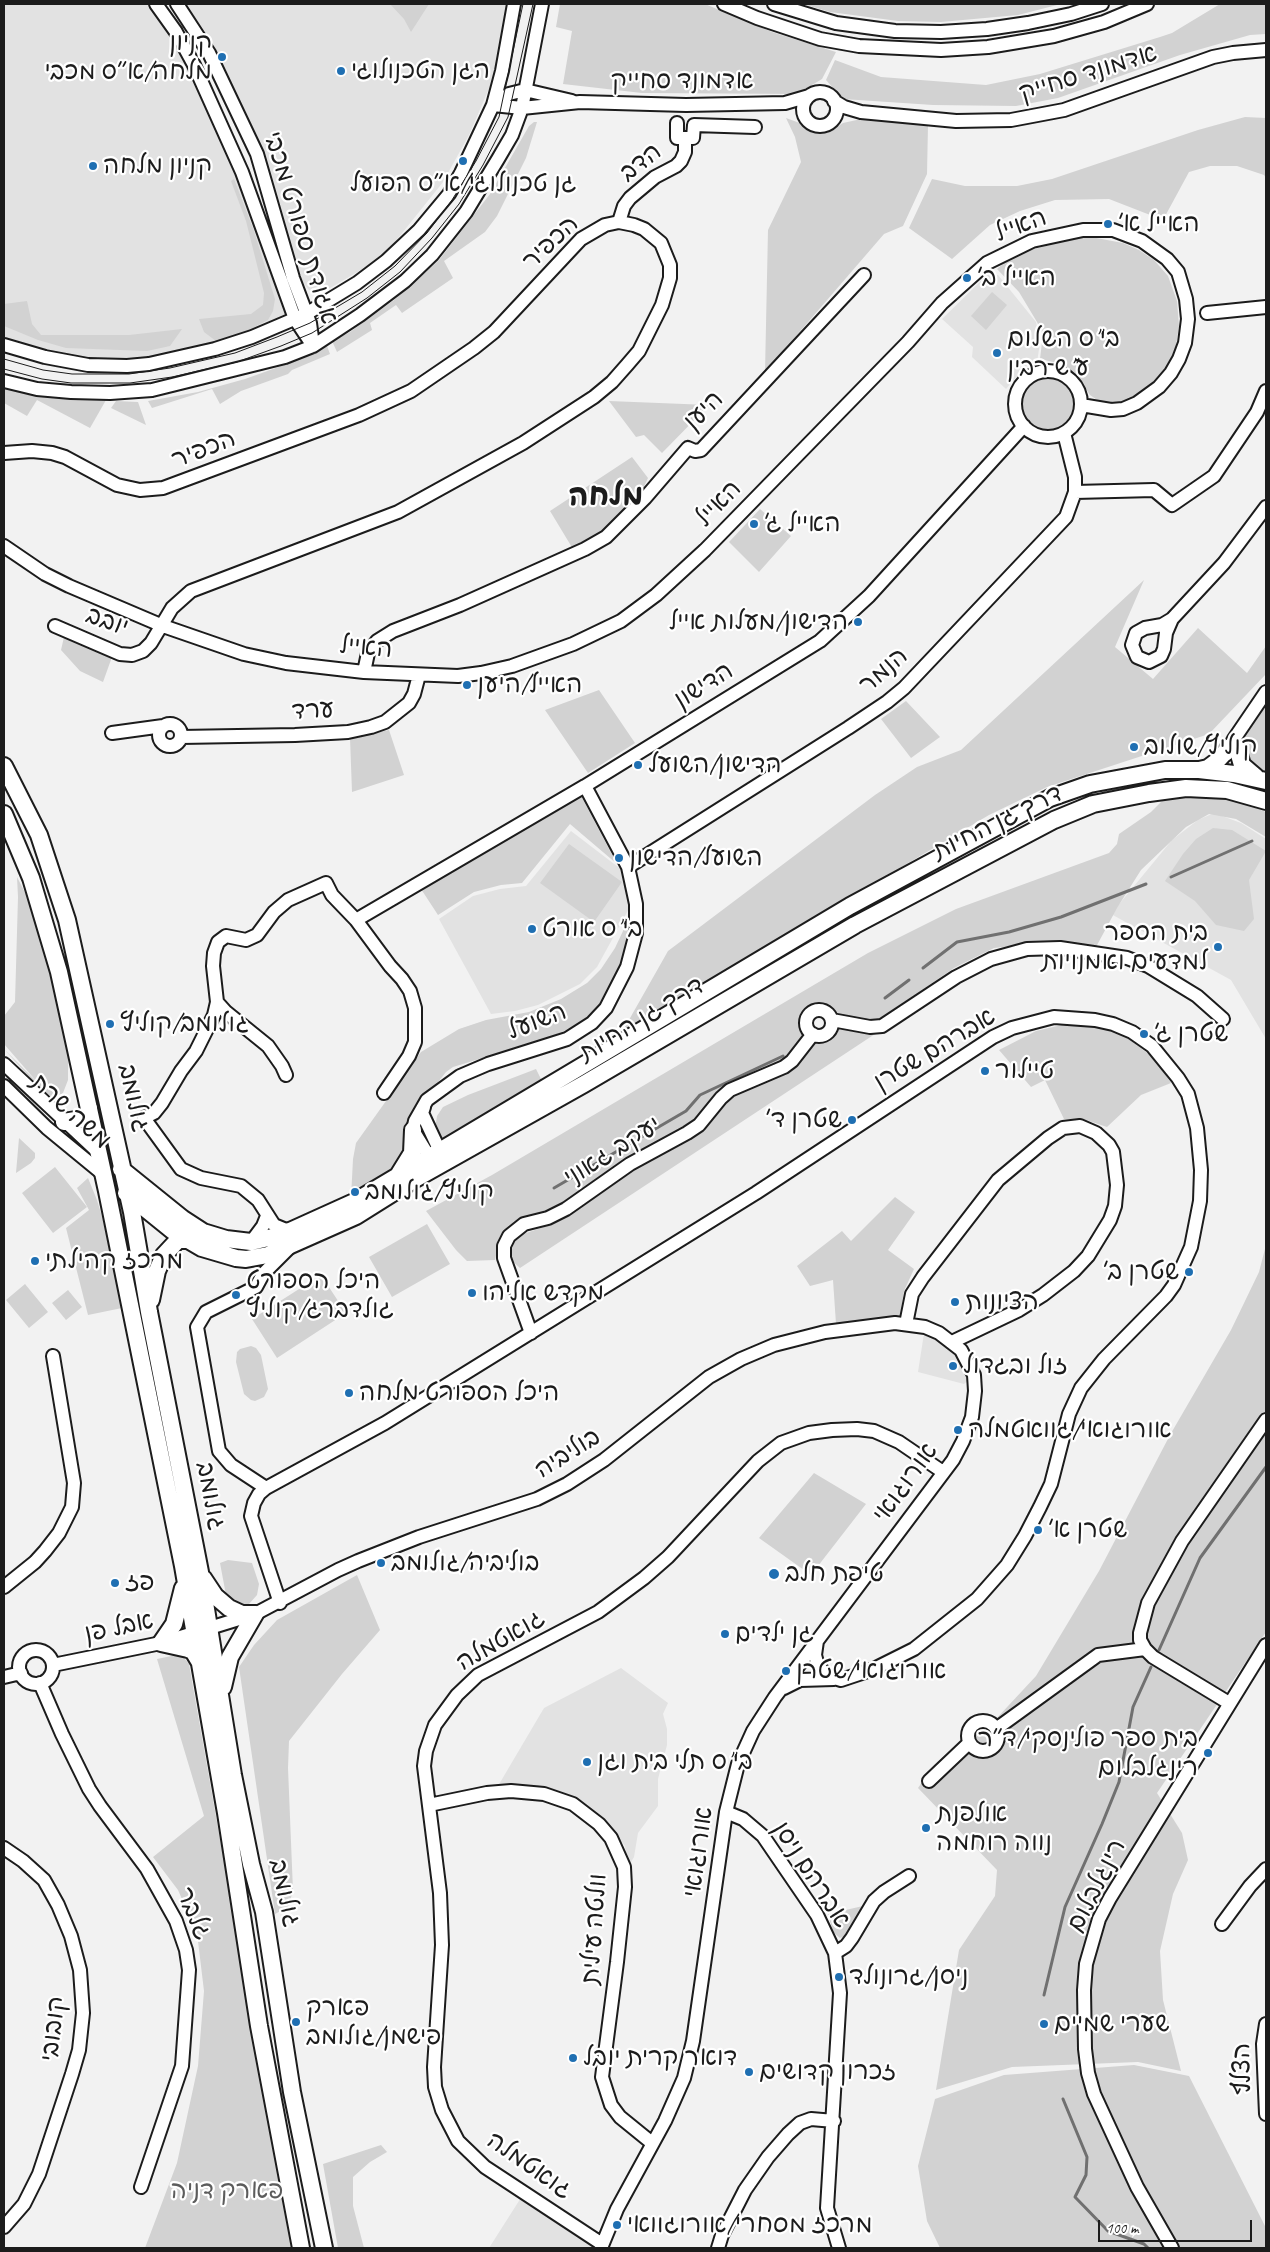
<!DOCTYPE html>
<html>
<head>
<meta charset="utf-8">
<style>
	body { margin:0 }
	#map { position:relative; width:1270px; height:2252px; overflow:hidden; background:#f2f2f2; font-family:Caveat,sans-serif }
	canvas { display:block }
	.frame { position:absolute; inset:0; border:5px solid #1c1c1c; pointer-events:none }
	.scale { position:absolute; left:1098px; top:2220px; width:154px; height:22px; box-sizing:border-box; border:2px solid #1c1c1c; border-top:0; padding-left:6px; font-size:15px; line-height:18px; white-space:nowrap; color:#1c1c1c; -webkit-text-stroke:4px #fff; paint-order:stroke }
</style>
</head>
<body>
<div id="map">
<canvas width="1270" height="2252"></canvas>
<div class="frame"></div>
<div class="scale">100 m</div>
</div>
<script>
const c = document.querySelector('canvas').getContext('2d');
c.lineJoin = 'round';
function paint(path, color) { c.fillStyle = color; c.fill(path, 'evenodd'); }
const shape = rows => new Path2D(rows.map(r => 'M' + r).join(''));
function stroke(path, color, width, dash) { c.strokeStyle = color; c.lineWidth = width; c.lineCap = dash ? 'butt' : 'round'; c.setLineDash(dash || []); c.stroke(path); }
function label(font, color, halo, rows, align = 'center') {
  c.font = font + ' Caveat,"Playpen Sans Hebrew",sans-serif'; c.lineWidth = 4.5; c.setLineDash([]); c.textBaseline = 'middle'; c.strokeStyle = halo; c.fillStyle = color; for (const [text, x, y, turn = 0] of rows) {
    c.save(); c.translate(x, y); c.rotate((+turn || 0) * Math.PI / 180); c.textAlign = isNaN(turn) ? turn : align; if (halo) c.strokeText(text, 0, 0); c.fillText(text, 0, 0); c.restore();
  }
}
const built = shape([
	[4,4,154,4,194,65,295,319,234,343,109,367,4,345],
	[181,4,509,4,497,70,469,135,443,182,391,247,364,268,332,287,318,293,309,290,302,282,264,158,246,115,213,54],
	[988,274,998,275,1036,322,1040,343,1037,362,1027,365,1006,389,972,357,973,347,942,319],
	[1214,813,1241,823,1266,839,1266,1039,1231,980,1111,914,1172,840,1198,820],
	[571,831,622,870,632,903,597,967,580,984,538,1005,515,1011,491,1014,439,919,473,896,500,889,526,886],
	[925,1327,939,1333,974,1375,964,1384,918,1372],
	[621,1668,668,1703,663,1714,667,1729,667,1745,658,1779,658,1806,638,1833,634,1857,628,1867,625,1846,605,1820,574,1797,544,1787,498,1786,544,1708],
	[524,2193,601,2248,489,2248]
]);
const green = shape([
	[390,4,429,4,411,32,404,19],
	[560,4,705,4,772,32,836,52,822,79,797,94,642,93,563,84,572,31,556,27],
	[803,4,1061,4,1018,15,941,22,898,21,830,12],
	[1220,4,1266,4,1266,34,1250,35,1180,55,1058,98,1016,106,933,105,843,99,826,80,835,60,881,77,986,85,1040,74,1160,37,1172,33],
	[1245,117,1266,118,1266,178,1264,175,1237,166,1210,166,1189,172,1163,220,1109,199,1055,200,1020,211,990,225,952,259,909,228,932,179,965,186,1017,186,1052,179,1198,130],
	[786,118,827,133,843,123,861,119,928,125,927,174,903,226,884,234,765,372,768,230,801,162,795,137],
	[534,122,537,122,526,158,497,216,485,232,444,261,453,278,402,313,396,305,370,323,372,330,337,352,332,341,350,332,394,300,439,260,490,194,529,126],
	[234,179,254,231,275,299,273,311,268,320,237,336,216,341,204,332,199,319,251,314,263,305,264,293,246,221,231,181],
	[1091,237,1123,243,1139,250,1154,260,1168,276,1177,301,1179,326,1176,346,1168,365,1152,383,1130,400,1116,404,1100,402,1090,395,1074,372,1062,364,1040,359,1043,334,1037,322,1019,292,997,269,1013,255,1071,239],
	[992,292,1007,305,986,330,971,316],
	[27,301,32,324,41,335,129,335,182,329,170,346,147,351,66,348,38,340,4,326,4,304],
	[327,346,330,354,292,370,288,374,241,391,220,404,212,389,152,408,148,401,198,392,245,379,287,364],
	'1022 404a26 26 0 1 1 52 0a26 26 0 1 1-52 0Z',
	[4,387,60,397,106,400,90,428,37,400,27,416,4,403],
	[116,401,138,402,146,425,111,408],
	[609,401,709,405,662,453,644,435,636,437],
	[632,457,648,478,640,495,619,519,598,535,573,549,550,511],
	[760,509,791,536,759,572,729,542],
	[1144,580,1115,647,1153,679,1198,628,1247,673,1266,646,1266,674,1209,734,1047,787,989,815,621,1034,668,951,875,795,917,767,961,750],
	[64,637,112,657,103,682,80,671,61,650],
	[599,690,635,743,588,773,545,710],
	[906,701,940,737,911,758,881,719],
	[1266,702,1266,774,1254,767,1248,758,1245,740,1246,731],
	[389,730,404,775,352,792,350,738],
	[1193,793,1241,802,1266,812,1266,837,1236,819,1209,814,1186,827,1141,870,1117,908,1096,947,1046,942,994,948,954,968,877,1021,858,1022,818,1004,807,1009,801,1022,802,1035,796,1047,780,1063,743,1076,716,1092,700,1114,683,1130,594,1185,558,1206,540,1214,518,1220,505,1230,500,1237,495,1260,467,1261,456,1250,426,1211,492,1175,868,953,956,909,1109,853,1117,844,1119,834,1151,812,1168,795],
	[580,794,617,864,570,824,522,883,501,885,474,892,438,915,421,889],
	[1213,828,1232,830,1266,851,1249,880,1254,919,1244,931,1216,925,1195,901,1165,881,1183,854,1196,839],
	[569,844,622,882,594,922,540,883],
	[17,877,32,906,60,1009,68,1057,68,1080,63,1093,54,1098,41,1090,4,1049,37,1082,4,1044,4,1016,15,1002,18,897],
	[631,914,629,938,621,968,606,995,589,1016,575,1026,548,1038,453,1067,446,1072,428,1095,408,1145,395,1169,351,1198,353,1159,356,1143,421,1052,459,1029,486,1020,529,1012,561,999,587,983,601,969,615,948],
	[1070,1023,1110,1030,1125,1036,1155,1059,1171,1083,1141,1095,1107,1127,1083,1119,1064,1119,1045,1080,1031,1087,999,1050,1036,1031],
	[837,1029,875,1034,520,1268,510,1259,513,1244,520,1235,553,1224,566,1216,632,1171,695,1134,709,1124,732,1097,780,1076,794,1065,814,1039,824,1040],
	[536,1069,542,1081,446,1144,439,1141,435,1129,437,1116,443,1107,468,1095],
	[19,1138,35,1153,35,1158,31,1163,16,1173],
	[55,1167,87,1207,53,1233,22,1193],
	[88,1178,97,1200,103,1220,122,1308,88,1315,66,1228,89,1210,77,1188],
	[895,1197,915,1212,888,1250,914,1269,904,1291,900,1316,836,1324,833,1280,810,1286,797,1266,842,1231,851,1241],
	[427,1224,450,1264,392,1297,369,1257],
	[1266,1245,1266,1632,1157,1793,1182,1833,1188,1860,1173,1894,1160,1951,1163,2000,1181,2071,1138,2062,1012,2067,936,2090,959,1950,995,1896,997,1870,918,1788,934,1765,956,1745,995,1720,1036,1676,1099,1571,1170,1435,1231,1330,1259,1272],
	[321,1275,346,1313,277,1358,252,1319],
	[25,1284,48,1312,29,1328,6,1300],
	[68,1290,82,1307,66,1320,52,1303],
	[251,1346,256,1348,261,1355,268,1389,264,1397,255,1401,251,1400,244,1394,236,1362,237,1352,240,1349],
	[814,1473,866,1504,811,1575,759,1538],
	[228,1560,252,1563,259,1584,257,1595,249,1604,236,1604,226,1595,220,1563],
	[357,1575,380,1630,342,1674,289,1741,288,1768,293,1891,288,1907,275,1914,239,1667,254,1645,277,1620],
	[181,1654,189,1664,254,2031,296,2248,145,2248,177,2163,198,2066,204,1991,197,1933,178,1890,153,1857,204,1816,157,1659],
	[863,1906,860,1916,850,1934,840,1938,833,1932,828,1914],
	[1134,2065,1189,2076,1266,2228,1266,2248,940,2248,927,2221,918,2166,935,2099,1004,2075],
	[381,2145,387,2152,370,2162,353,2177,353,2206,364,2248,338,2248,323,2164]
]);
const stream = shape([
	[1171,877,1252,841],
	[923,968,957,942,1009,932,1061,917,1146,884],
	[885,998,909,980],
	[554,1188,686,1111,700,1095,783,1056],
	[1159,1650,1200,1558,1266,1467],
	[1044,1995,1065,1907,1102,1824,1119,1782,1133,1707,1151,1667],
	[1063,2099,1087,2157,1086,2175,1075,2197,1108,2231,1144,2244,1148,2248]
]);
const minor = shape([
	[156,4,176,32,194,65,242,172,295,319,313,346],
	[177,4,209,53,257,154,293,278,310,323,313,345],
	[724,4,757,18,820,39,859,46,941,50,988,47,1054,36,1104,22,1147,4],
	[774,4,836,23,895,31,941,32,987,29,1028,23,1071,14,1102,4],
	'803 109a17 17 0 1 1 34 0a17 17 0 1 1-34 0Z',
	[834,101,844,107,861,112,956,121,1011,120,1064,110,1213,57,1233,53,1266,50],
	[493,105,522,108,580,102,686,105,785,103,809,96],
	[493,105,509,94,525,90,572,101],
	[677,123,677,138,693,138,694,125,755,127],
	[619,222,624,206,630,198,655,177,676,166,681,161,685,152,685,138],
	[1207,313,1266,307],
	[4,345,45,357,88,365,127,366,149,364,215,349,252,337,306,314,357,283,386,261,419,230,449,194,461,173,493,105,502,71,514,4],
	'1015 404a33 33 0 1 1 66 0a33 33 0 1 1-66 0Z',
	[4,381,37,389,71,392,110,393,152,390,285,357,313,346,360,315,405,281,432,255,466,212,498,159,512,135,522,108,542,4],
	[4,453,32,451,52,453,65,457,117,485,140,490,163,488,359,415,411,391,474,348,494,332,581,239,605,225,619,222,634,225,644,229,661,243,670,265,670,278,662,305,639,351,627,365,612,382,594,397,523,443,398,512,191,591,172,608,151,643,143,651,132,655,120,654,55,626],
	[1075,492,1154,490,1172,505,1214,476,1257,412,1266,391],
	[4,546,45,574,69,586,163,626,244,654,286,663,364,672,458,676,481,673,512,666,573,644,621,621,656,595,705,550,908,342,942,303,987,263,1032,241,1083,230,1113,230,1142,241,1167,259,1178,272,1186,299,1188,319,1185,343,1179,359,1171,373,1159,387,1137,403,1123,409,1111,410,1081,405],
	[1172,619,1166,633,1164,649,1161,656,1149,662,1137,657,1132,645,1136,633,1145,628,1162,625,1172,619,1224,563,1266,507],
	[364,672,368,653,377,641,393,631,460,605,585,549,606,537,645,498,688,448,695,451,701,450,864,275],
	'159 735a11 11 0 1 1 22 0a11 11 0 1 1-22 0Z',
	[112,733,163,726],
	[181,737,295,735,348,732,371,727,385,722,409,703,414,694,419,675],
	[1227,754,1234,739,1266,692],
	[628,867,848,728,887,702,904,688,1066,517,1075,492,1075,477,1064,433],
	[356,920,585,786,820,641,869,596,1024,426],
	[217,1002,214,1015,196,1051,181,1071,162,1103,154,1113,144,1118,181,1169,201,1178,241,1186,258,1200,274,1225,286,1230,293,1229],
	'806 1023a13 13 0 1 1 26 0a13 13 0 1 1-26 0Z',
	[832,1020,870,1027,882,1026,956,977,991,959,1027,949,1060,948,1127,958,1148,966,1197,996,1223,1019],
	[4,1064,97,1151],
	[286,1075,282,1066,268,1046,226,1012,217,1002,213,966,214,953,218,942,226,936,246,940,257,935,274,912,288,900,326,883,332,895,356,920,390,966,402,979,410,991,415,1008,415,1042,409,1056,384,1093],
	[4,1086,47,1128,103,1174],
	[424,1107,422,1113,437,1145,439,1160],
	[436,1163,430,1158,413,1130,415,1121,427,1100,460,1076,488,1064,567,1039,592,1023,606,1008,627,967,636,933,636,904,628,867,585,786],
	[251,1242,263,1226,267,1216],
	[906,1324,912,1294,923,1277,998,1180,1048,1138,1063,1128,1080,1126,1096,1133,1109,1145,1113,1152,1117,1185,1115,1206,1110,1220,1088,1256,1074,1271,1043,1295,1019,1310,952,1342],
	[531,1333,504,1258,504,1246,509,1236,524,1224,548,1218,566,1209,630,1164,687,1133,699,1125,721,1098,730,1090,784,1067,792,1061,813,1034],
	[266,1488,231,1465,219,1451,197,1327,206,1312,256,1287,263,1274,289,1248],
	[4,1587,35,1562,45,1551,59,1533,72,1507,74,1483,53,1356],
	[280,1603,251,1516,254,1503,259,1494,266,1488,385,1423,632,1270,756,1193,993,1037,1012,1028,1054,1017,1095,1020,1113,1024,1132,1032,1152,1046,1178,1078,1188,1094,1197,1128,1201,1170,1200,1201,1191,1247,1174,1285,1166,1296,1104,1359,1081,1388,1069,1414,1051,1484,1040,1507,1025,1536,1007,1565,977,1599,914,1649,874,1669,841,1680,828,1676,818,1666,815,1655,817,1641],
	'19 1667a17 17 0 1 1 34 0a17 17 0 1 1-34 0Z',
	[53,1665,161,1643,255,1614,338,1570,358,1561,419,1537,537,1499,567,1484,604,1460,709,1377,741,1359,774,1345,825,1332,895,1323,925,1327,939,1333,961,1350,974,1375,975,1391,972,1417,963,1441,953,1460,775,1697,753,1731,738,1764,726,1812,693,2041,684,2078,665,2121,617,2209,601,2248],
	[4,1677,21,1673],
	[40,1683,62,1734,89,1789,100,1806,147,1869,176,1921,186,1950,189,1970,182,2066,141,2187],
	[784,1688,800,1680,834,1679],
	[1229,1703,1153,1657,1145,1649,1140,1640,1140,1633,1148,1603,1182,1541,1266,1420],
	'968 1736a15 15 0 1 1 30 0a15 15 0 1 1-30 0Z',
	[996,1729,1098,1655,1145,1649],
	[929,1781,969,1743],
	[429,1805,487,1793,511,1791,544,1794,573,1804,599,1824,611,1838,624,1867,625,1887,617,1962,602,2077,611,2105,620,2117,652,2143],
	[726,1812,743,1819,763,1836,817,1915,835,1953,840,1993,827,2208,839,2248],
	[4,1848,23,1861,44,1880,58,1905,71,1936,80,1970,83,2013,79,2050,72,2074,39,2174,24,2204,4,2227],
	[1222,1924,1250,1886,1266,1869],
	[835,1953,846,1946,852,1938,874,1901,884,1892,909,1876],
	[1266,2024,1263,2044,1266,2114],
	[602,2244,485,2167,458,2141,442,2110,435,2087,434,2067,442,1945,440,1893,424,1766,426,1751,435,1725,457,1695,478,1675,598,1612,644,1578,668,1557,758,1461,781,1443,809,1433,832,1430,857,1429,874,1431,899,1442,943,1472],
	[718,2248,722,2235,745,2190,768,2157,788,2134,800,2123,811,2119,834,2121],
	[1172,2248,1137,2187,1094,2094,1088,2073,1085,2049,1084,1990,1086,1964,1099,1919,1110,1898,1266,1645]
]);
const major = shape([
	[1238,751,1242,765,1256,777],
	[4,766,39,835,67,920,132,1212,149,1312,200,1572,233,1775,251,1864,264,1912,292,2092,324,2248],
	[1199,770,1208,768,1216,762,1230,747],
	[4,814,31,878,59,972,107,1191,183,1566,226,1813,259,2026,301,2248],
	[64,1122,81,1119,88,1113,89,1108],
	[121,1169,183,1219,203,1232,226,1239,251,1242,281,1235,354,1202,850,906,1050,798,1090,784,1165,770,1199,770,1234,774,1266,781],
	[399,1174,412,1153,413,1130],
	[126,1193,173,1231,202,1248,236,1258,246,1259,268,1255,356,1216,415,1179,584,1084,855,925,1054,820,1093,804,1149,793,1186,788,1227,790,1266,801],
	[151,1300,157,1271,164,1255,178,1240,187,1240],
	[203,1578,215,1596,229,1608,242,1614,255,1614],
	[161,1643,174,1624,183,1588],
	[161,1643,188,1649,193,1651,199,1661],
	[223,1687,230,1657,255,1614]
]);
const tram = shape([
	[4,359,43,370,72,374,129,374,170,368,235,353,277,337,310,323,362,292,395,266,427,233,452,200,476,161,499,117,523,4],
	[4,369,42,379,71,383,130,383,172,377,237,362,281,346,312,333,367,298,400,272,432,238,459,204,483,165,508,117,533,4]
]);
const markers = [
	[222,57,5,"#1f6fb2"],
	[341,71,5,"#1f6fb2"],
	[463,161,5,"#1f6fb2"],
	[93,166,5,"#1f6fb2"],
	[1108,224,5,"#1f6fb2"],
	[967,278,5,"#1f6fb2"],
	[997,353,5,"#1f6fb2"],
	[754,524,5,"#1f6fb2"],
	[858,622,5,"#1f6fb2"],
	[467,685,5,"#1f6fb2"],
	[1134,747,5,"#1f6fb2"],
	[638,765,5,"#1f6fb2"],
	[619,858,5,"#1f6fb2"],
	[532,929,5,"#1f6fb2"],
	[1218,947,5,"#1f6fb2"],
	[110,1024,5,"#1f6fb2"],
	[1144,1034,5,"#1f6fb2"],
	[985,1071,5,"#1f6fb2"],
	[852,1120,5,"#1f6fb2"],
	[355,1192,5,"#1f6fb2"],
	[35,1261,5,"#1f6fb2"],
	[1189,1272,5,"#1f6fb2"],
	[472,1293,5,"#1f6fb2"],
	[236,1295,5,"#1f6fb2"],
	[955,1302,5,"#1f6fb2"],
	[953,1366,5,"#1f6fb2"],
	[349,1393,5,"#1f6fb2"],
	[958,1430,5,"#1f6fb2"],
	[1038,1530,5,"#1f6fb2"],
	[381,1563,5,"#1f6fb2"],
	[774,1574,6,"#1f6fb2"],
	[115,1583,5,"#1f6fb2"],
	[725,1634,5,"#1f6fb2"],
	[786,1671,5,"#1f6fb2"],
	[1208,1753,5,"#1f6fb2"],
	[587,1762,5,"#1f6fb2"],
	[926,1828,5,"#1f6fb2"],
	[839,1977,5,"#1f6fb2"],
	[296,2022,5,"#1f6fb2"],
	[1044,2024,5,"#1f6fb2"],
	[573,2058,5,"#1f6fb2"],
	[749,2072,5,"#1f6fb2"],
	[617,2225,5,"#1f6fb2"]
];
const poiNames = [
	["קניון",212,43,"right"],
	["מלחה/א״ס מכבי",212,72,"right"],
	["הגן הטכנולוגי",351,71],
	["קניון מלחה",103,166],
	["גן טכנולוגי/א״ס הפועל",463,184,"center"],
	["האייל א׳",1118,224],
	["האייל ב׳",977,278],
	["בי\"ס השלום",1007,339],
	["ע\"ש רבין",1007,368],
	["האייל ג׳",764,524],
	["הדישון/מעלות אייל",848,622,"right"],
	["האייל/היען",477,685],
	["קוליץ/שולוב",1144,747],
	["הדישון/השועל",648,765],
	["השועל/הדישון",629,858],
	["בי\"ס אורט",542,929],
	["בית הספר",1208,933,"right"],
	["למדעים ואמנויות",1208,962,"right"],
	["גולומב/קוליץ",120,1024],
	["שטרן ג׳",1154,1034],
	["טיילור",995,1071],
	["שטרן ד׳",842,1120,"right"],
	["קוליץ/גולומב",365,1192],
	["מרכז קהילתי",45,1261],
	["שטרן ב׳",1179,1272,"right"],
	["היכל הספורט",246,1281],
	["גולדברג/קוליץ",246,1310],
	["מקדש אליהו",482,1293],
	["הציונות",965,1302],
	["זול ובגדול",963,1366],
	["היכל הספורט מלחה",359,1393],
	["אורוגואי/גוואטמלה",968,1430],
	["שטרן א׳",1048,1530],
	["בוליביה/גולומב",391,1563],
	["טיפת חלב",785,1574],
	["פז",125,1583],
	["גן ילדים",735,1634],
	["אורוגואי/שטרן",796,1671],
	["בית ספר פולינסקי/ד״ר",1198,1739,"right"],
	["רינגלבלום",1198,1768,"right"],
	["בי\"ס תלי בית וגן",597,1762],
	["אולפנת",936,1814],
	["נווה רוחמה",936,1843],
	["ניסן/גרונולד",849,1977],
	["פארק",306,2008],
	["פישמן/גולומב",306,2037],
	["שערי שמיים",1054,2024],
	["דואר קרית יובל",583,2058],
	["זכרון קדושים",759,2072],
	["מרכז מסחרי/אורוגוואי",627,2225]
];
const streetNames = [
	["אדמונד סחייק",1088,74,-17],
	["אדמונד סחייק",682,81],
	["הדב",641,163,-38],
	["האייל",1021,226,-20],
	["אגודת ספורט מכבי",300,228,73],
	["הכפיר",551,243,-43],
	["היען",704,411,-44],
	["הכפיר",204,450,-21],
	["האייל",719,504,-46],
	["יובב",107,622,20],
	["האייל",366,648,5],
	["הנמר",884,671,-41],
	["הדישון",704,686,-32],
	["ערד",313,711,-3],
	["דרך גן החיות",998,823,-26],
	["דרך גן החיות",642,1020,-31],
	["השועל",537,1022,-21],
	["אברהם שטרן",935,1050,-31],
	["גולומב",133,1098,77],
	["משה שרת",70,1112,42],
	["יעקב גאוני",613,1152,-32],
	["בוליביה",568,1454,-32],
	["אורוגואי",906,1483,-54],
	["גולומב",210,1496,79],
	["אבל פן",119,1628,-12],
	["גואטמלה",501,1641,-30],
	["אורוגואי",699,1852,-82],
	["אברהם ניסן",811,1875,57],
	["רינגלבלום",1097,1886,-63],
	["גולומב",284,1893,77],
	["גלבר",193,1914,67],
	["וולטה עילית",595,1929,-86],
	["קובובי",54,2029,-83],
	["הצלף",1243,2069,-91],
	["גואטמלה",529,2166,35]
];
const parkNames = [
	["פארק דניה",227,2191]
];
const districtNames = [
	["מלחה",606,497]
];
paint(built, '#e2e2e2');
paint(green, '#d2d2d2');
stroke(stream, '#707070', 3);
stroke(minor, '#1c1c1c', 16);
stroke(major, '#1c1c1c', 20);
stroke(minor, '#fff', 12);
stroke(major, '#fff', 16);
stroke(tram, '#1c1c1c', 1);
for (const [x, y, r, color] of markers) { const dot = new Path2D(); dot.arc(x, y, r, 0, 2 * Math.PI); c.fillStyle = color; c.fill(dot); stroke(dot, '#fff', 2); }
label('25px', '#1c1c1c', '#fff', poiNames, 'left');
label('25px', '#1c1c1c', '#fff', streetNames);
label('25px', '#5c5c5c', '#fff', parkNames);
label('bold 30px', '#1c1c1c', '#fff', districtNames);
</script>
</body>
</html>
